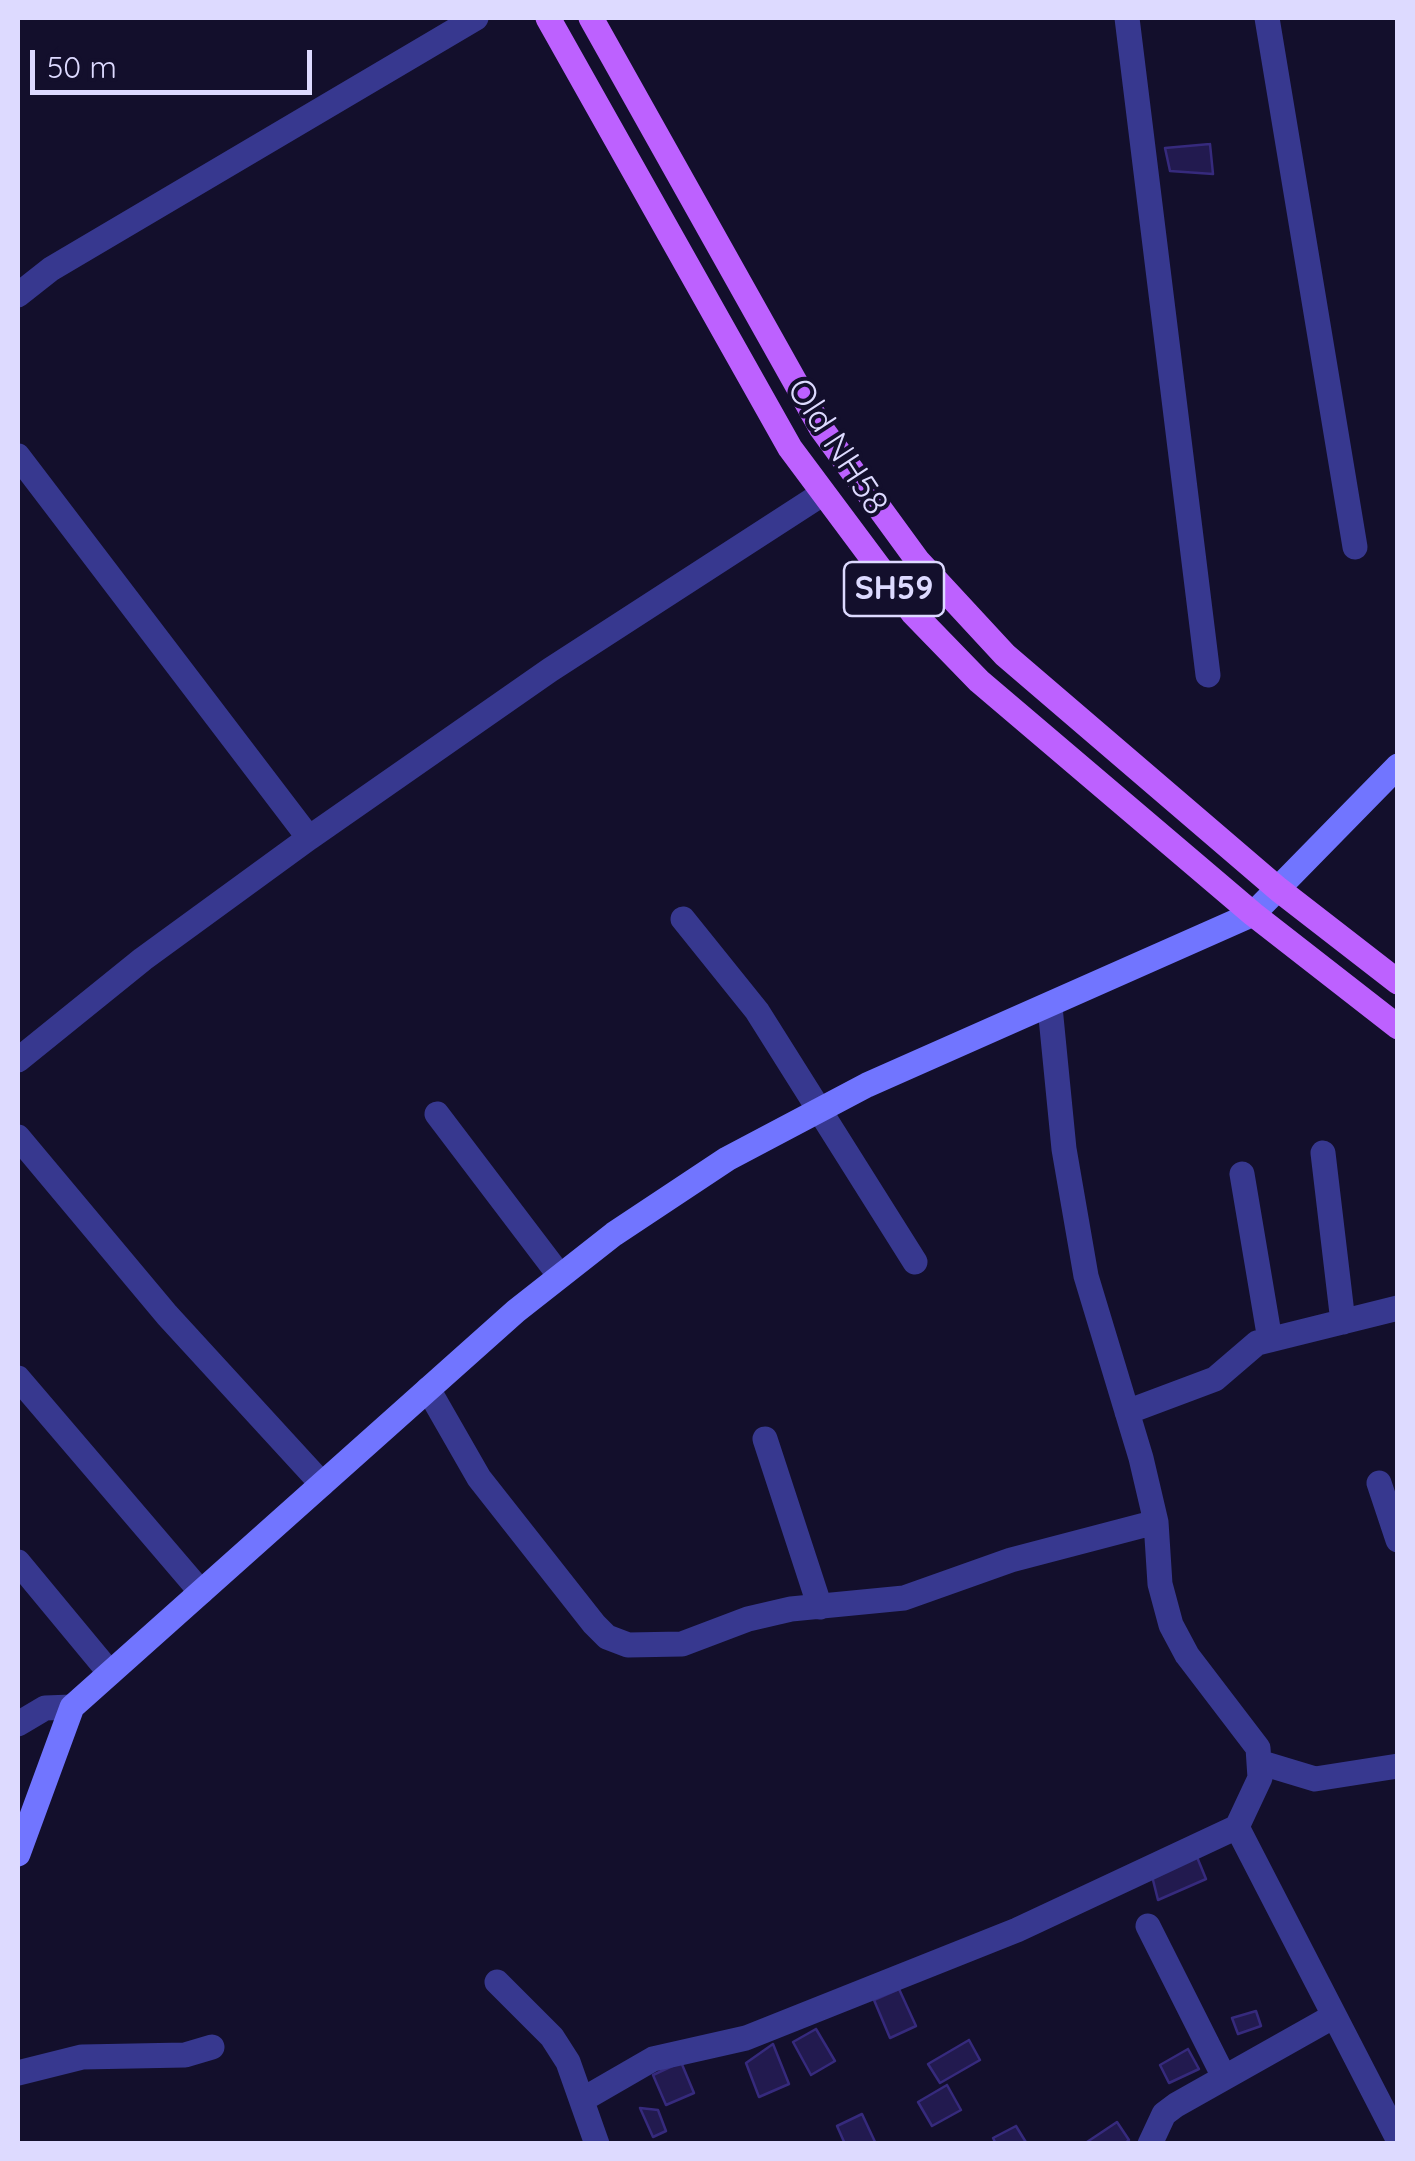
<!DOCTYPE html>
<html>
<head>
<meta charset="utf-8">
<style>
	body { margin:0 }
	#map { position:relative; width:1415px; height:2161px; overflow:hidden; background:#130f2c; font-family:Quicksand,sans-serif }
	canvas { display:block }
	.frame { position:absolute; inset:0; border:20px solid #dddaff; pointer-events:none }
	.scale { position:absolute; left:30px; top:50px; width:282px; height:45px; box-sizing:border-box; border:5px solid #dddaff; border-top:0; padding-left:12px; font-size:30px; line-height:35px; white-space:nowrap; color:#dddaff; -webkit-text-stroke:8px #130f2c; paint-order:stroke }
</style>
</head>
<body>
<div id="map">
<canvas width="1415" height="2161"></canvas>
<div class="frame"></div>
<div class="scale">50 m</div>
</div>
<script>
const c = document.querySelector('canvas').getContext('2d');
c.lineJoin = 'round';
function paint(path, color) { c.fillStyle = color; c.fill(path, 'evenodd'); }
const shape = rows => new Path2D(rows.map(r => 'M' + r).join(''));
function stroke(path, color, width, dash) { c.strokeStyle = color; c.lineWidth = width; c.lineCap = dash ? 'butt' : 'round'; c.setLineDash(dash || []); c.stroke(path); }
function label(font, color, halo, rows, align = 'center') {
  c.font = font + ' Quicksand,sans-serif'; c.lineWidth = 8; c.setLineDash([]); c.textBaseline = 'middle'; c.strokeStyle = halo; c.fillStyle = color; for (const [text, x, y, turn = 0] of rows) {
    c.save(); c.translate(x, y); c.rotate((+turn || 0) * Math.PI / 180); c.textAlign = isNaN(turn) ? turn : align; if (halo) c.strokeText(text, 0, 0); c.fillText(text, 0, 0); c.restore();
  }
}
const building = shape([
	[1210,144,1213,174,1170,171,1165,148,1210,144],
	[1197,1857,1206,1879,1158,1900,1152,1876,1197,1857],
	[899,1989,916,2026,890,2038,874,2000,899,1989],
	[1256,2011,1261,2026,1238,2034,1232,2018,1256,2011],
	[816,2029,835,2061,811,2075,793,2042,816,2029],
	[969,2040,980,2060,940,2083,928,2064,969,2040],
	[773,2044,789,2084,759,2097,746,2063,773,2044],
	[1188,2049,1199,2069,1169,2083,1160,2065,1188,2049],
	[681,2062,694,2093,666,2105,653,2075,681,2062],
	[947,2085,961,2110,932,2126,918,2102,947,2085],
	[640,2108,658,2110,666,2131,653,2137,640,2108],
	[862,2114,876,2144,845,2144,837,2126,862,2114],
	[1117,2122,1129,2140,1124,2144,1084,2144,1117,2122],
	[1016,2126,1027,2144,996,2144,993,2138,1016,2126]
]);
const minor = shape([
	[1127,18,1208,675],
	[1267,18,1355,547],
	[18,456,309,838,143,959,18,1060],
	[309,838,550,670,822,494],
	[683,919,757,1011,915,1262],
	[1050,1007,1064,1149,1086,1276,1141,1458,1156,1522,1160,1584,1171,1625,1187,1655,1258,1748,1260,1778,1237,1827,1398,2139],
	[437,1114,560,1276],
	[18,1137,167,1315,322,1484],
	[1323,1153,1343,1322],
	[1242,1174,1270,1340],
	[18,1378,201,1592],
	[428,1389,479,1478,594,1624,607,1637,628,1645,682,1644,748,1619,791,1609,904,1598,1011,1560,1156,1522],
	[1127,1412,1215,1379,1257,1343,1398,1308],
	[765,1439,820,1607],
	[1379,1483,1398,1540],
	[18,1562,110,1673],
	[18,1724,45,1708,72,1707],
	[1262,1763,1315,1779,1398,1766],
	[1148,1926,1224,2077],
	[497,1982,552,2037,568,2062,597,2144],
	[18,2073,82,2057,185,2055,212,2047],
	[582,2100,653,2059,746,2038,1017,1930,1237,1827],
	[1150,2144,1164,2114,1176,2105,1334,2016]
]);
const tertiary = shape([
	[18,295,51,269,476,18]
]);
const secondary = shape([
	[18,1854,72,1707,516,1311,614,1234,727,1159,867,1085,1253,914,1398,766]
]);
const primary = shape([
	[548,18,790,448,913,613,979,681,1253,914,1398,1027],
	[591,18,821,428,918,561,1005,655,1278,889,1398,982]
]);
const shields = [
	[894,589,100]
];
const shieldNames = [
	["SH59",894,589]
];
const streetNames = [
	["Old NH58",837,447,57]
];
paint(building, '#221a4f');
stroke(building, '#362a7d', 2.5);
stroke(minor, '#37388f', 25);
stroke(tertiary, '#37388f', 25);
stroke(secondary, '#7175ff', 25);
stroke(primary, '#bd61ff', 25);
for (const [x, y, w] of shields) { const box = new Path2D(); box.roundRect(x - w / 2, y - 27, w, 54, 8); c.fillStyle = '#130f2c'; c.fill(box); stroke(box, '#dddaff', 2.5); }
label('bold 32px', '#dddaff', null, shieldNames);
label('35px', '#dddaff', '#130f2c', streetNames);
</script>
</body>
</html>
